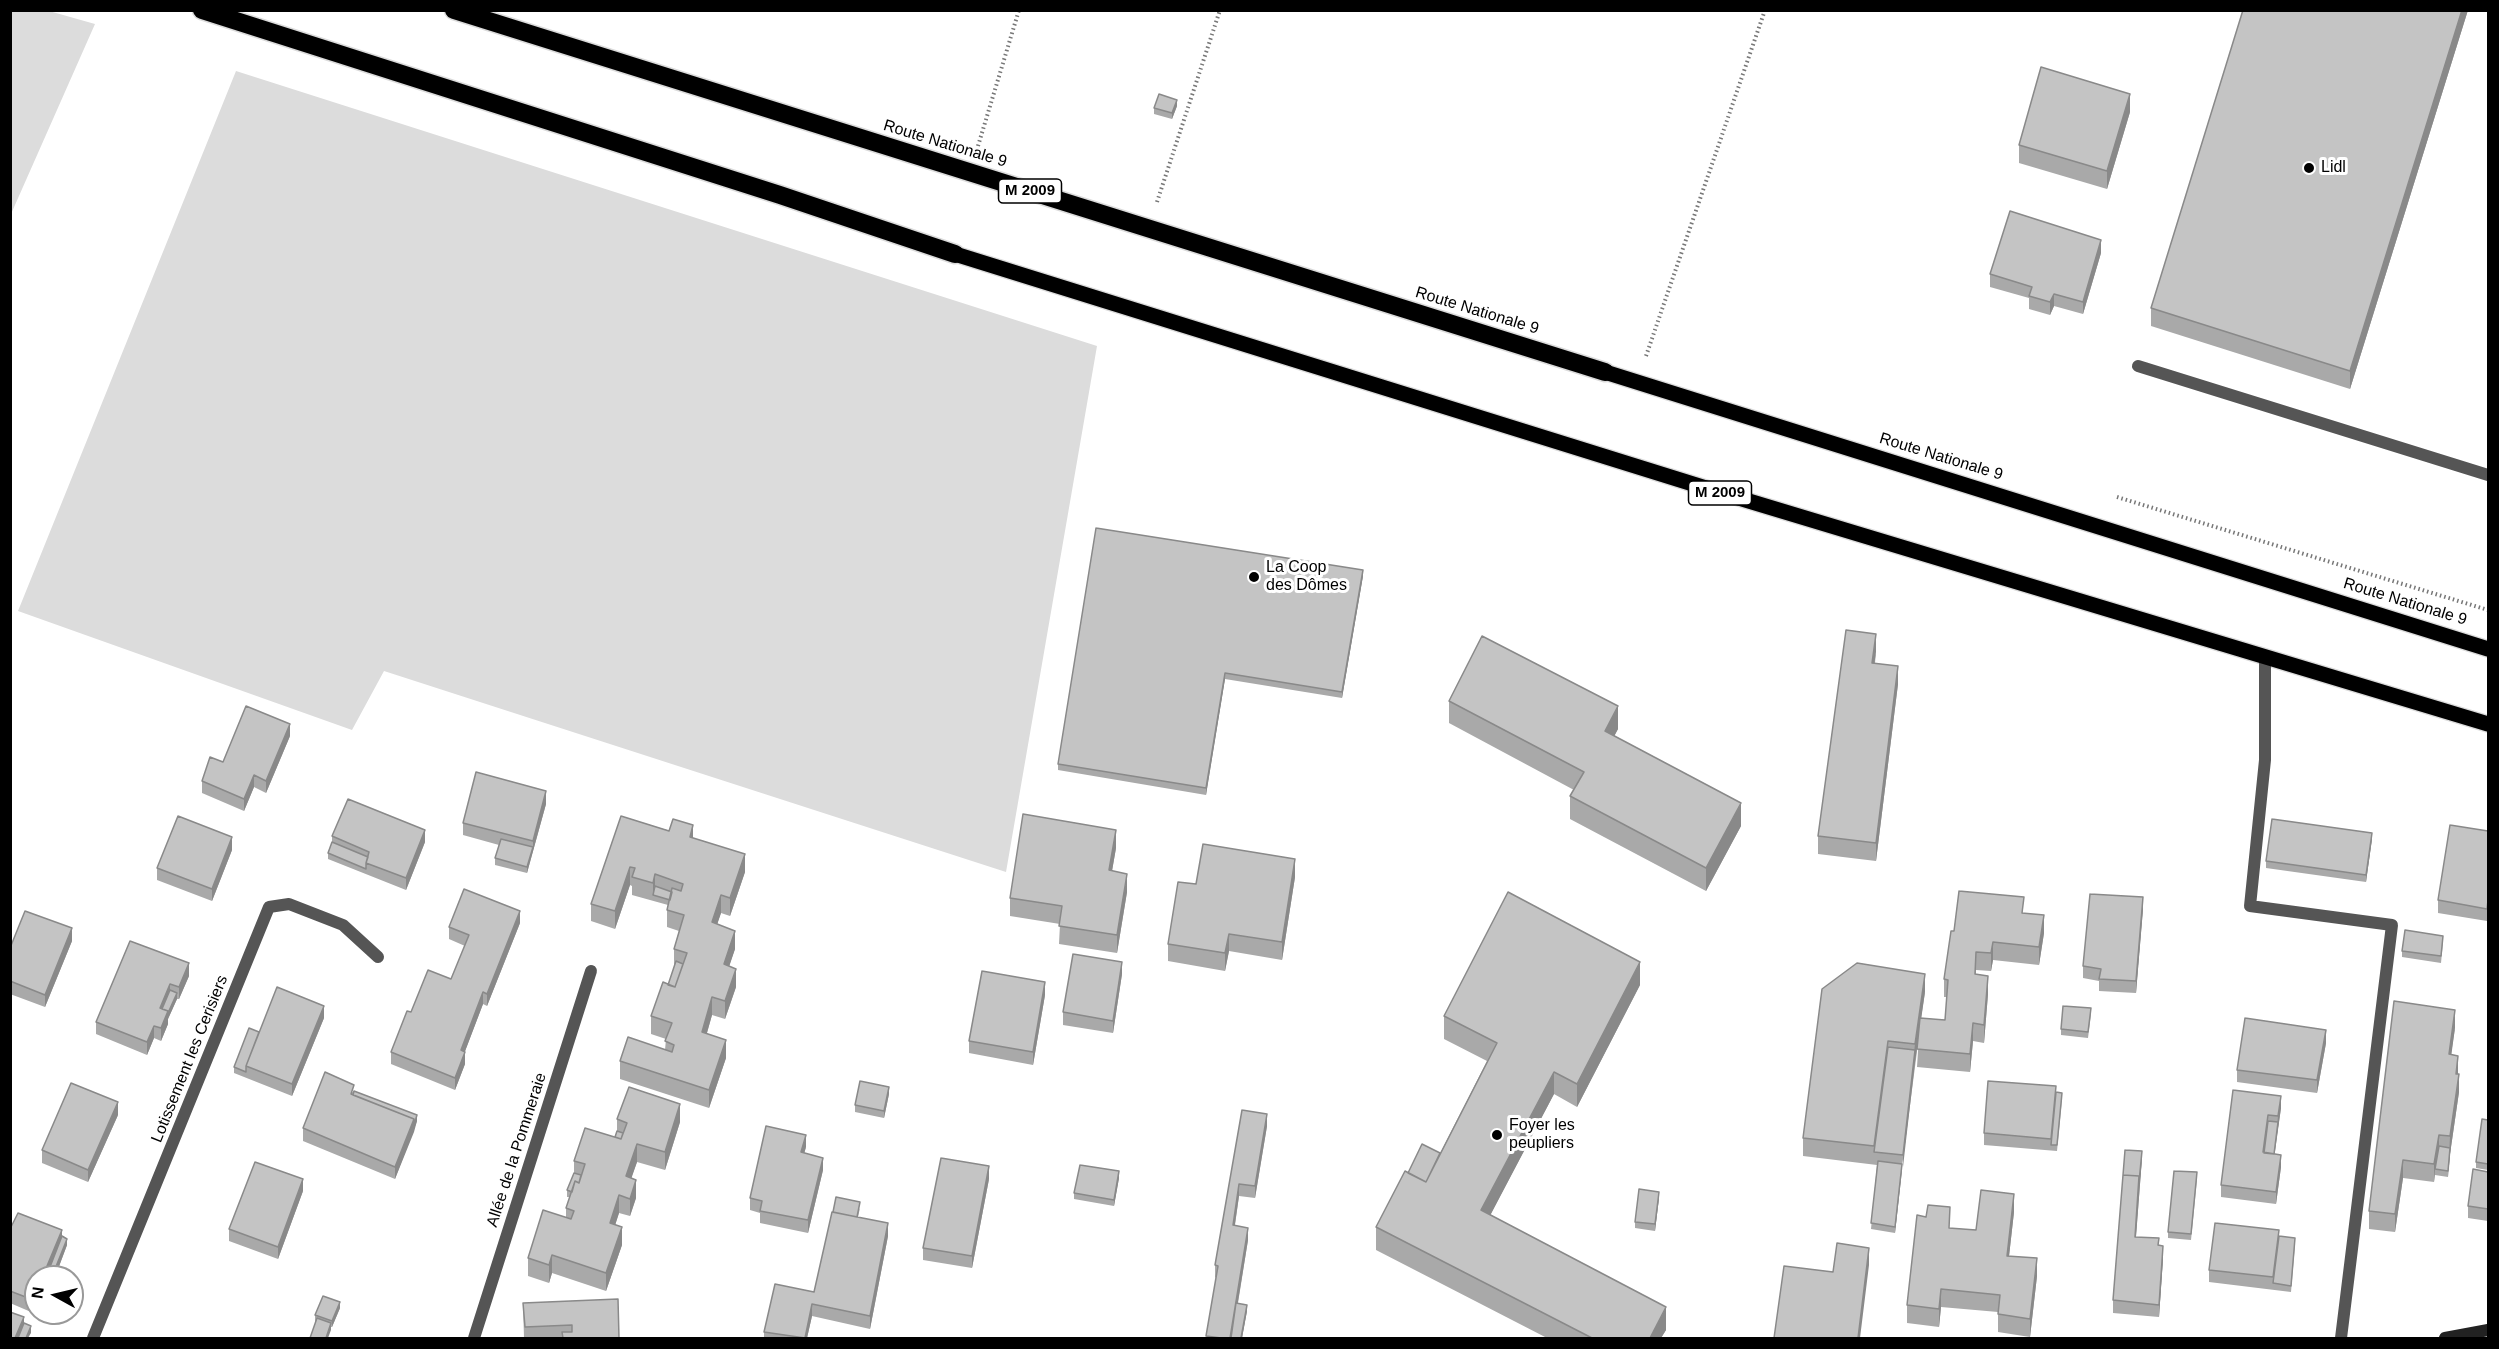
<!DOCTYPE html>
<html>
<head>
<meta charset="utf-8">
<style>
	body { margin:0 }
	#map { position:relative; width:2499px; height:1349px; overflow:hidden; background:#fff; font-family:Helvetica,sans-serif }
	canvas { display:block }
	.frame { position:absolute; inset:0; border:12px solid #000; pointer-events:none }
	.north { position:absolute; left:24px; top:1265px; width:60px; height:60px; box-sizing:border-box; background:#fff; border:2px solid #999; border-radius:50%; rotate:278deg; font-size:16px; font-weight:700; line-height:24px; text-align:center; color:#000 }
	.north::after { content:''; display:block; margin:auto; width:21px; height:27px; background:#000; clip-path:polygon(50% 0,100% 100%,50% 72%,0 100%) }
</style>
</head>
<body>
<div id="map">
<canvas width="2499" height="1349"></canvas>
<div class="frame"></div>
<div class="north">N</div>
</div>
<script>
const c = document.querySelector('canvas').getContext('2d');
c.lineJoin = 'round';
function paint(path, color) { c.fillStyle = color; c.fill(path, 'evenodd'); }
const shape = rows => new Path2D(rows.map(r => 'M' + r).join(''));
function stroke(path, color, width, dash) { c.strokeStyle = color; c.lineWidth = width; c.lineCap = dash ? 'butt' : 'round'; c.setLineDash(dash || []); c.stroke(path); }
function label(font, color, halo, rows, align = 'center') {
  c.font = font + ' Helvetica,sans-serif'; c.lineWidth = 6; c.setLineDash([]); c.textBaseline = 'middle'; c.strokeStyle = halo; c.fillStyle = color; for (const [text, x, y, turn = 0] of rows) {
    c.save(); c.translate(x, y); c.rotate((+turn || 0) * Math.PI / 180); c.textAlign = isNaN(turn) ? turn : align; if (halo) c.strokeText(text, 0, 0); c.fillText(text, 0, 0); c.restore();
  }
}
const green = shape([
	[11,10,49,11,95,24,11,214],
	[236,71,1097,346,1006,872,384,671,352,730,18,611]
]);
const path = shape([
	[978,146,1019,10],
	[1157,202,1220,10],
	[1646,356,1765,10],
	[2117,497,2488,610]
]);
const lane = shape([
	[2138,366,2488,475],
	[2265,658,2265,760,2250,906,2392,925,2341,1338],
	[474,1338,591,971]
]);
const street = shape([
	[93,1338,269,907,289,904,343,925,378,957]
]);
const secondary = shape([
	[2445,1338,2488,1330]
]);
const primary = shape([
	[955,254,1709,489,2488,724],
	[1605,372,2488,649]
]);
const highway = shape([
	[202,10,780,195,955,254],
	[454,10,1605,372]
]);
const wall = shape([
	[2468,10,2350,389,2151,326,2151,308],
	[1177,106,1172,119,1154,114,1154,108],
	[2130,112,2107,189,2019,163,2019,145],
	[2101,253,2083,314,2054,306,2050,315,2029,309,2029,298,1990,287,1990,274],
	[1363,576,1342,698,1225,679,1206,795,1058,770,1058,764],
	[1876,652,1875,663,1898,684,1876,861,1818,854,1818,836],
	[1449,701,1618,729,1614,736,1741,826,1706,891,1570,819,1570,796,1574,790,1449,723],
	[290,736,266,793,254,787,244,811,202,793,202,781,223,762],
	[546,804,527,873,495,865,495,858,499,845,463,835,463,823],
	[621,816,693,838,745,872,730,916,721,913,717,924,735,949,729,966,736,987,725,1019,712,1015,707,1033,726,1058,709,1108,620,1079,620,1061,665,1050,666,1039,651,1034,651,1016,668,985,674,967,674,949,679,931,667,927,667,910,668,905,632,895,632,886,630,885,615,929,591,921,591,904],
	[2488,831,2488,912,2487,921,2438,913,2438,900],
	[332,836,425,842,406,890,328,859,328,853,332,842],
	[2372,839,2366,882,2266,868,2266,861],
	[1116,848,1112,871,1127,892,1117,953,1059,944,1060,924,1010,916,1010,898],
	[232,850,212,901,157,880,157,868],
	[1295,877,1282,960,1229,951,1225,971,1168,961,1168,944,1196,884],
	[2143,909,2136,993,2099,991,2099,981,2083,978,2083,966],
	[2024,913,2044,933,2039,965,1993,960,1991,971,1976,970,1976,974,1988,994,1984,1043,1973,1041,1970,1072,1917,1067,1919,1036,1902,1167,1895,1233,1871,1229,1877,1165,1803,1156,1803,1138,1925,992,1921,1018,1945,1020,1947,997,1944,997,1944,979,1954,931],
	[520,923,487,1006,483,1004,465,1051,465,1064,455,1090,391,1064,391,1052,411,1012,451,979,465,946,449,939,449,927],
	[72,941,45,1007,10,994,10,948],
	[130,941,189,976,179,999,177,999,168,1019,168,1024,161,1041,154,1038,147,1055,96,1034,96,1022],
	[2443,942,2441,963,2402,957,2402,951],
	[1122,974,1113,1033,1063,1025,1063,1012],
	[1640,985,1577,1107,1554,1094,1490,1215,1666,1330,1661,1338,1547,1338,1376,1250,1376,1227,1408,1173,1440,1153,1487,1061,1444,1039,1444,1016],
	[1045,995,1033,1065,969,1053,969,1041],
	[2091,1014,2088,1038,2061,1035,2061,1029],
	[324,1018,292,1096,234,1073,234,1067,259,1032],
	[2455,1028,2451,1054,2458,1074,2459,1092,2450,1154,2448,1177,2435,1175,2434,1182,2403,1178,2395,1232,2369,1229,2369,1211],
	[2326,1043,2317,1093,2237,1082,2237,1070],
	[2233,1090,2281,1108,2274,1154,2281,1167,2276,1204,2221,1197,2221,1185],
	[354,1091,417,1121,395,1179,303,1141,303,1128],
	[2056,1092,2062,1099,2057,1151,1984,1145,1984,1133],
	[889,1094,884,1118,855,1112,855,1105],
	[1242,1110,1267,1126,1255,1198,1239,1196,1235,1225,1248,1240,1238,1303,1247,1311,1242,1338,1206,1338,1216,1278,1215,1277,1215,1265],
	[118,1115,88,1182,42,1163,42,1150],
	[617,1119,680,1122,665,1170,637,1162,631,1178,636,1198,630,1216,619,1213,615,1225,622,1245,606,1291,552,1273,549,1283,528,1276,528,1258,566,1218,566,1208,570,1197,567,1197,567,1190,574,1173,574,1161,615,1137,617,1131],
	[2488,1120,2488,1170,2476,1168,2476,1162],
	[806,1147,804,1153,823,1170,808,1233,760,1223,760,1213,750,1210,750,1198],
	[2142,1158,2136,1237,2159,1246,2163,1259,2159,1317,2113,1313,2113,1300],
	[2488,1172,2488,1221,2468,1218,2468,1206],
	[1119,1178,1114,1206,1074,1199,1074,1193],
	[989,1179,972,1268,923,1260,923,1248],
	[2197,1179,2191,1240,2168,1238,2168,1232],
	[303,1191,278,1259,229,1241,229,1229],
	[1659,1198,1655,1231,1635,1228,1635,1222],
	[860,1208,858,1217,888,1236,870,1329,812,1316,807,1338,764,1338,764,1332,814,1292],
	[2014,1212,2009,1256,2037,1276,2030,1337,1998,1332,1998,1312,1941,1307,1939,1327,1907,1323,1907,1305,1950,1228,1976,1230],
	[10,1229,62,1236,67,1245,55,1277,36,1277,36,1313,39,1313,38,1315,10,1303],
	[2295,1245,2291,1292,2209,1282,2209,1270],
	[523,1303,619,1338,524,1338],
	[340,1308,332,1327,331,1327,331,1330,315,1322,315,1315]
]);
const shadedWall = shape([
	[2462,10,2468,10,2350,389,2350,371],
	[2130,94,2130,112,2107,189,2107,171],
	[1177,100,1177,106,1172,119,1172,113],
	[2101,240,2101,253,2083,314,2083,302],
	[2054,294,2054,306,2050,315,2050,302],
	[1363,570,1363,576,1342,698,1342,692],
	[1876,634,1876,652,1872,680,1872,663],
	[1898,666,1898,684,1876,861,1876,843],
	[1225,673,1225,679,1206,795,1206,788],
	[1618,706,1618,729,1605,754,1605,731],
	[290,724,290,736,266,793,266,781],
	[254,775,254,787,244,811,244,799],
	[546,791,546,804,527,873,527,867,533,847,533,841],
	[1741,803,1741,826,1706,891,1706,868],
	[693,825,693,843,690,837],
	[425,830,425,842,406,890,406,878],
	[1116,830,1116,848,1109,888,1109,870],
	[2372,833,2372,839,2366,882,2366,875],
	[232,837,232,850,212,901,212,889],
	[745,854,745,872,730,916,730,898],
	[1295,859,1295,877,1282,960,1282,942],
	[630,867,630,885,615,929,615,911],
	[655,874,655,892,653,895,653,883],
	[1127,874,1127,892,1117,953,1117,935],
	[721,895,721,913,712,940,712,922],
	[2143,897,2143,909,2136,993,2136,981],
	[2488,900,2488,912,2487,921,2487,909],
	[520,911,520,923,487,1006,487,994],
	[2044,915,2044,933,2039,965,2039,947],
	[72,928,72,941,45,1007,45,995],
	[735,931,735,949,724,982,724,964],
	[1229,934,1229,951,1225,971,1225,953],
	[1993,942,1993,960,1991,971,1991,953],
	[1122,962,1122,974,1113,1033,1113,1021],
	[1640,962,1640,985,1577,1107,1577,1084],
	[189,963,189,976,179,999,179,987],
	[736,969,736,987,725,1019,725,1001],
	[1925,974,1925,992,1915,1062,1903,1167,1903,1155,1915,1044],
	[1988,976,1988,994,1984,1043,1984,1025],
	[1045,982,1045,995,1033,1065,1033,1052],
	[170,984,170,996,162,1015,160,1008],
	[483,992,483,1004,461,1062,461,1050],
	[177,993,177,999,168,1019,168,1024,161,1041,161,1028,168,1011],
	[712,997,712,1015,702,1050,702,1032],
	[324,1006,324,1018,292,1096,292,1084],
	[2455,1010,2455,1028,2449,1072,2449,1054],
	[1973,1023,1973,1041,1970,1072,1970,1054],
	[154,1026,154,1038,147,1055,147,1042],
	[2326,1030,2326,1043,2317,1093,2317,1080],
	[726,1040,726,1058,709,1108,709,1090],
	[465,1052,465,1064,455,1090,455,1078],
	[2458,1056,2458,1074,2456,1074],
	[1554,1072,1554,1094,1481,1233,1481,1210],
	[2459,1074,2459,1092,2450,1154,2448,1177,2450,1136],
	[889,1087,889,1094,884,1118,884,1111],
	[2281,1096,2281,1108,2273,1166,2278,1116],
	[118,1102,118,1115,88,1182,88,1170],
	[680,1104,680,1122,665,1170,665,1152],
	[1267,1114,1267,1126,1255,1198,1255,1186],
	[417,1115,417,1121,414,1132,395,1179,395,1167,414,1119],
	[806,1135,806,1147,801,1165,801,1152],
	[2439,1135,2439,1153,2435,1169,2434,1182,2434,1164],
	[637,1144,637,1162,626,1194,626,1176],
	[2142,1151,2142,1158,2135,1249,2135,1237,2139,1176],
	[2281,1155,2281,1167,2276,1204,2276,1192],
	[823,1158,823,1170,808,1233,808,1220],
	[2403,1160,2403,1178,2395,1232,2395,1214],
	[1902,1164,1902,1170,1895,1233,1895,1227],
	[989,1166,989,1179,972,1268,972,1256],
	[1119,1171,1119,1178,1114,1206,1114,1200],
	[303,1179,303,1191,278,1259,278,1247],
	[636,1180,636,1198,630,1216,630,1199],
	[1239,1184,1239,1196,1233,1237,1233,1225],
	[1659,1192,1659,1198,1655,1231,1655,1224],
	[2014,1194,2014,1212,2007,1274,2007,1256],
	[619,1195,619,1213,610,1241,610,1223],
	[888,1223,888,1236,870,1329,870,1316],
	[622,1227,622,1245,606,1291,606,1273],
	[1248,1228,1248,1240,1232,1338,1230,1338],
	[62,1230,62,1242,50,1273,47,1266],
	[67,1239,67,1245,55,1277,49,1277],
	[2163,1246,2163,1259,2159,1317,2159,1305],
	[1869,1248,1869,1265,1860,1338,1858,1338],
	[552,1255,552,1273,549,1283,549,1265],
	[2037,1258,2037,1276,2030,1337,2030,1319],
	[1941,1289,1941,1307,1939,1327,1939,1309],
	[340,1302,340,1308,332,1327,332,1321],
	[812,1304,812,1316,807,1338,805,1338],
	[1247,1305,1247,1311,1242,1338,1241,1338],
	[1666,1307,1666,1330,1661,1338,1650,1338],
	[24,1317,24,1330,20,1338,15,1338],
	[331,1323,331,1330,328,1338,326,1338],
	[31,1326,31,1333,28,1338,26,1338]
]);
const building = shape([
	[2243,10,2462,10,2350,371,2151,308,2243,10],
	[2041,67,2130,94,2107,171,2019,145,2041,67],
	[1159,94,1177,100,1172,113,1154,108,1159,94],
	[2010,211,2101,240,2083,302,2054,294,2050,302,2029,296,2032,287,1990,274,2010,211],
	[1096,528,1363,570,1342,692,1225,673,1206,788,1058,764,1096,528],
	[1846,630,1876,634,1872,663,1898,666,1876,843,1818,836,1846,630],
	[1482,636,1618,706,1605,731,1741,803,1706,868,1570,796,1584,772,1449,701,1482,636],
	[246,706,290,724,266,781,254,775,244,799,202,781,210,757,223,762,246,706],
	[476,772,546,791,533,841,463,823,476,772],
	[348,799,425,830,406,878,366,863,369,852,332,836,348,799],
	[1023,814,1116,830,1109,870,1127,874,1117,935,1059,926,1062,906,1010,898,1023,814],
	[178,816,232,837,212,889,157,868,178,816],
	[621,816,669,831,673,819,693,825,690,837,745,854,730,898,721,895,712,922,735,931,724,964,736,969,725,1001,712,997,702,1032,726,1040,709,1090,620,1061,628,1037,672,1052,674,1045,665,1041,672,1023,651,1016,663,982,675,987,687,953,674,949,684,915,667,910,672,888,681,891,683,884,655,874,653,883,632,877,635,868,630,867,615,911,591,904,621,816],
	[2272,819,2372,833,2366,875,2266,861,2272,819],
	[2450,825,2488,831,2488,900,2487,909,2438,900,2450,825],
	[501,839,533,847,527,867,495,858,501,839],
	[332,842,368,857,366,863,366,869,328,853,332,842],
	[1203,844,1295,859,1282,942,1229,934,1225,953,1168,944,1178,882,1196,884,1203,844],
	[655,886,672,892,670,900,653,895,655,886],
	[464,889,520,911,487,994,483,992,461,1050,465,1052,455,1078,391,1052,407,1011,411,1012,428,970,451,979,469,935,449,927,464,889],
	[1959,891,2024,897,2022,913,2044,915,2039,947,1993,942,1991,953,1976,952,1975,974,1988,976,1984,1025,1973,1023,1970,1054,1917,1049,1920,1018,1945,1020,1948,980,1944,979,1951,931,1954,931,1959,891],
	[1508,892,1640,962,1577,1084,1554,1072,1481,1210,1666,1307,1650,1338,1592,1338,1376,1227,1405,1171,1426,1182,1497,1043,1444,1016,1508,892],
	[2090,894,2143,897,2136,981,2099,979,2101,969,2083,966,2090,894],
	[25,911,72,928,45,995,10,981,10,948,25,911],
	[2405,930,2443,936,2441,956,2402,951,2405,930],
	[130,941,189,963,179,987,170,984,160,1008,168,1011,161,1028,154,1026,147,1042,96,1022,130,941],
	[1073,954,1122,962,1113,1021,1063,1012,1073,954],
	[676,961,683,964,675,987,668,985,676,961],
	[1857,963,1925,974,1915,1044,1888,1041,1874,1146,1803,1138,1822,989,1857,963],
	[982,971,1045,982,1033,1052,969,1041,982,971],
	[277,987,324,1006,292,1084,246,1066,277,987],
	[170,990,177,993,168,1013,168,1011,162,1009,170,990],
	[2394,1001,2455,1010,2449,1054,2458,1056,2456,1074,2459,1074,2450,1136,2439,1135,2434,1164,2403,1160,2395,1214,2369,1211,2394,1001],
	[2063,1006,2091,1008,2088,1032,2061,1029,2063,1006],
	[2245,1018,2326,1030,2317,1080,2237,1070,2245,1018],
	[249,1028,259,1032,246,1066,246,1072,234,1067,249,1028],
	[1888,1047,1915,1050,1903,1155,1874,1152,1888,1047],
	[325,1072,354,1085,351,1094,414,1119,395,1167,303,1128,325,1072],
	[860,1081,889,1087,884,1111,855,1105,860,1081],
	[1988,1081,2056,1086,2051,1139,1984,1133,1988,1081],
	[71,1083,118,1102,88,1170,42,1150,71,1083],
	[629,1087,680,1104,665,1152,637,1144,626,1176,636,1180,630,1199,619,1195,610,1223,622,1227,606,1273,552,1255,549,1265,528,1258,543,1210,571,1219,574,1211,566,1208,575,1181,579,1183,585,1164,574,1161,585,1128,621,1139,627,1123,617,1119,629,1087],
	[2233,1090,2281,1096,2278,1116,2268,1115,2263,1152,2281,1155,2276,1192,2221,1185,2233,1090],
	[354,1091,417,1115,414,1125,414,1119,353,1095,354,1091],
	[2056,1092,2062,1093,2057,1145,2051,1145,2056,1092],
	[1242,1110,1267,1114,1255,1186,1239,1184,1233,1225,1248,1228,1230,1338,1221,1338,1206,1336,1218,1266,1215,1265,1242,1110],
	[2482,1119,2488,1120,2488,1164,2476,1162,2482,1119],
	[2268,1121,2278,1122,2274,1154,2264,1153,2268,1121],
	[766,1126,806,1135,801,1152,823,1158,808,1220,760,1211,762,1201,750,1198,766,1126],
	[617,1131,623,1133,621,1139,615,1137,617,1131],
	[1422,1144,1440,1153,1426,1182,1408,1173,1422,1144],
	[2439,1146,2450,1148,2448,1171,2435,1169,2439,1146],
	[2125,1150,2142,1151,2139,1182,2139,1176,2123,1175,2125,1150],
	[941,1158,989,1166,972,1256,923,1248,941,1158],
	[1878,1161,1902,1164,1895,1227,1871,1223,1878,1161],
	[255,1162,303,1179,278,1247,229,1229,255,1162],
	[1080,1165,1119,1171,1114,1200,1074,1193,1080,1165],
	[2473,1169,2488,1172,2488,1209,2468,1206,2473,1169],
	[2174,1171,2197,1172,2191,1234,2168,1232,2174,1171],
	[574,1173,581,1175,579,1183,575,1181,572,1192,567,1190,574,1173],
	[2123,1175,2139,1176,2135,1237,2159,1238,2158,1245,2163,1246,2159,1305,2113,1300,2123,1175],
	[1639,1189,1659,1192,1655,1224,1635,1222,1639,1189],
	[1981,1190,2014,1194,2007,1256,2037,1258,2030,1319,1998,1314,2000,1295,1941,1289,1939,1309,1907,1305,1917,1215,1926,1217,1928,1205,1950,1207,1949,1228,1976,1230,1981,1190],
	[836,1197,860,1202,857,1217,833,1212,836,1197],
	[832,1212,888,1223,870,1316,812,1304,805,1338,764,1332,775,1284,814,1292,832,1212],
	[18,1213,62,1230,47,1266,53,1268,49,1277,36,1277,36,1301,10,1291,10,1229,18,1213],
	[2215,1223,2279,1230,2273,1277,2209,1270,2215,1223],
	[62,1236,67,1239,53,1274,53,1268,50,1267,62,1236],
	[2279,1236,2295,1238,2291,1286,2273,1283,2279,1236],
	[1837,1243,1869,1248,1858,1338,1774,1338,1784,1266,1833,1272,1837,1243],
	[323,1296,340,1302,332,1321,315,1315,323,1296],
	[618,1299,619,1338,563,1338,562,1332,572,1332,572,1325,525,1327,523,1303,618,1299],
	[1236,1303,1247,1305,1241,1338,1231,1338,1236,1303],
	[10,1312,24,1317,15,1338,10,1338,10,1312],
	[317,1318,331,1323,326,1338,310,1338,317,1318],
	[24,1323,31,1326,26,1338,18,1338,24,1323]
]);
const markers = [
	[2309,168,6,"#000"],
	[1254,577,6,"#000"],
	[1497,1135,6,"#000"]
];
const shields = [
	[1030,191,63],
	[1720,493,63]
];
const shieldNames = [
	["M 2009",1030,191],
	["M 2009",1720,493]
];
const streetNames = [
	["Route Nationale 9",945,144,17],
	["Route Nationale 9",1477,311,17],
	["Route Nationale 9",1941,457,17],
	["Route Nationale 9",2405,602,17],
	["Lotissement les Cerisiers",190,1059,-68],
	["Allée de la Pommeraie",517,1150,-72]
];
const poiNames = [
	["Lidl",2321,168],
	["La Coop",1266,568],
	["des Dômes",1266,586],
	["Foyer les",1509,1126],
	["peupliers",1509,1144]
];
paint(green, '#dcdcdc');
stroke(primary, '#dbdbdb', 18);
stroke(highway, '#dbdbdb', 21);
stroke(path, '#777', 4, [1.5, 3]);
stroke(lane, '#555', 12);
stroke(street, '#555', 12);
stroke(secondary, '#222', 12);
stroke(primary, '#000', 15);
stroke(highway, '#000', 18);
paint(wall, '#a9a9a9');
paint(shadedWall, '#898989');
paint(building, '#c4c4c4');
stroke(building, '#898989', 1.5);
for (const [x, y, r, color] of markers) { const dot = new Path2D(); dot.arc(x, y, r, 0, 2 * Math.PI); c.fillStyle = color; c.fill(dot); stroke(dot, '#fff', 2); }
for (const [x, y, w] of shields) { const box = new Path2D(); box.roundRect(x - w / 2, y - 12, w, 24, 4.5); c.fillStyle = '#fff'; c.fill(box); stroke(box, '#000', 1.5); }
label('bold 15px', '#000', null, shieldNames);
label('16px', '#000', '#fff', streetNames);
label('16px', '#000', '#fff', poiNames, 'left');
</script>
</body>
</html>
